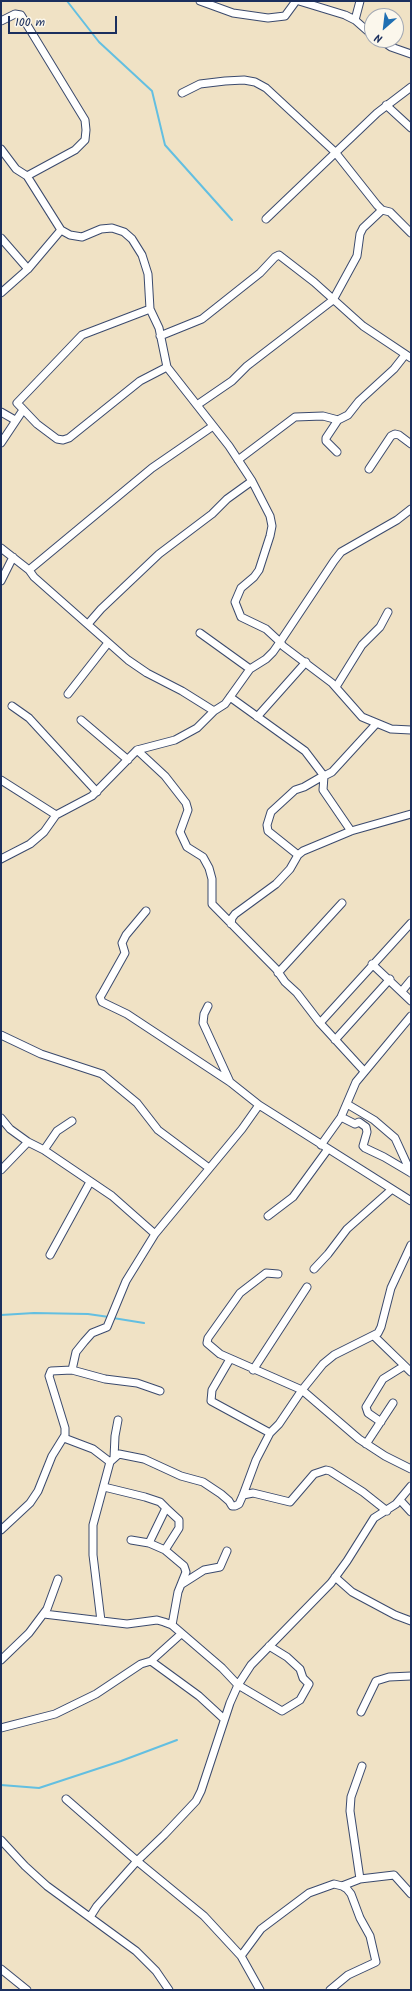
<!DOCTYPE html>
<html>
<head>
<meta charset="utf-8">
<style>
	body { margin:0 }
	#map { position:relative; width:412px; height:1991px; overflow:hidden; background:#f0e2c5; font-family:Kalam,sans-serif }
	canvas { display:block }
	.frame { position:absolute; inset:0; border:2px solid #1b2f5e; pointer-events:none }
	.north { position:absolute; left:364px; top:8px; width:40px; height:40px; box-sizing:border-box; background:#fbf7ec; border:1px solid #a1a7b3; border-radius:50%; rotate:208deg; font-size:11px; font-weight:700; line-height:16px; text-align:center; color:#1b2f5e }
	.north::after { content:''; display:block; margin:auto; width:14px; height:18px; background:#1f6fb2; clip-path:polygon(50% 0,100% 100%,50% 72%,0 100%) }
	.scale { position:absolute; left:8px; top:16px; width:109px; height:18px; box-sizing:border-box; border:2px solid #1b2f5e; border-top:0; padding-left:5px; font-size:12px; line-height:14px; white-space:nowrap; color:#1b2f5e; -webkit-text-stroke:3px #fbf7ec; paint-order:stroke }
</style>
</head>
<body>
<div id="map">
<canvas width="412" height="1991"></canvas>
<div class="frame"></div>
<div class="north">N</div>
<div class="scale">100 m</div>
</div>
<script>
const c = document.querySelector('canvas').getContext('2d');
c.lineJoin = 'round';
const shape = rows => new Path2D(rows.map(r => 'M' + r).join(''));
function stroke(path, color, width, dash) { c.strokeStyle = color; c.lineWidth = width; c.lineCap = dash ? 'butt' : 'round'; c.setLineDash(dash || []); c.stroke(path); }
const stream = shape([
	[67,1,99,42,152,91,165,145,232,220],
	[1,744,1,745],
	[1,1315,34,1313,88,1314,109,1317],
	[113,1318,144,1323],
	[1,1785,39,1788,121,1761,177,1740]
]);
const minor = shape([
	[200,1,233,13,268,18,285,16,296,1],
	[299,1,345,15,355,20,372,35],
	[355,20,360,1],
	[1,21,15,14,21,15,85,120,86,130,85,140,75,150,27,176],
	[381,40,391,47,411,54],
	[182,93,200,84,225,81,244,80,255,82,266,88,335,152,377,205,382,210,390,212,411,233],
	[386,105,411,128],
	[1,149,16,169,27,176,61,230,70,235,82,237,101,229,112,228,124,232,132,239,142,255,148,274,150,309,159,328,167,367,229,446,252,481,270,516,272,526,270,536,259,570,254,577,241,588,235,602,241,617,266,629,280,642,273,652,266,659,250,669,225,704,214,711,197,728,175,740,137,750,92,796,56,815,44,832,30,844,1,859],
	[266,219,377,113,411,87],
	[1,238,28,269],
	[1,293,28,269,61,230],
	[150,309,82,335,17,403,37,424,57,439,63,440,69,438,140,381,167,367],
	[160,336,202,319,260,273,275,257,279,255,314,282,363,326,411,358],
	[197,405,232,381,247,366,333,300,357,256,360,234,363,228,382,210],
	[1,412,15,420],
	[1,443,23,410],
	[337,452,326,441,326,438,338,420,348,415,359,401,394,369,405,355],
	[238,460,295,417,323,416,338,420],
	[369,469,391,436,395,434,399,435,411,444],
	[411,509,397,520,341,552,334,561,280,642,283,646,332,683,362,717,391,729,411,730],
	[1,548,29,570,34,577,128,660,147,673,182,691,214,711],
	[29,570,152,468,213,426],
	[1,581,13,557],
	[88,624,101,609,159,554,212,514,227,499,252,481],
	[200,633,250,669],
	[336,687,362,645,380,627,388,612],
	[68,694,108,643],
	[230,697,305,751,324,776,323,790,351,831],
	[12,706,29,718,97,792],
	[257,717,306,662],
	[81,720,128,760],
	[137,750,165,776,186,803,188,810,180,832,187,847,203,857,209,868,212,879,212,904,276,969,285,982,297,993,320,1023,364,1071],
	[324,776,332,772,376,724],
	[1,780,56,815],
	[298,855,268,831,267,825,271,812,295,790,304,787,323,776],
	[146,911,126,935,122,943,125,953,102,994,100,997,102,1002,127,1014,230,1082,259,1105,411,1201],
	[231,924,232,918,235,914,276,884,290,869,298,855,303,851,351,831,411,814],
	[372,964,411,1001],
	[278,973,342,903],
	[402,991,411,980],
	[208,1006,204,1014,203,1023,230,1082],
	[320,1023,411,923],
	[1,1035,41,1054,102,1074,137,1103,158,1130,209,1168],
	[335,1040,390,979],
	[347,1104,374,1120,395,1138,411,1173],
	[341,1117,355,1124,359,1122,366,1127,367,1132,363,1146,365,1148,384,1157,411,1173],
	[1,1118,10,1129,28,1142,44,1150,112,1196,155,1234],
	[321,1145,341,1117,356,1082,411,1016],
	[44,1150,57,1131,72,1121],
	[1,1170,28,1142],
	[268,1216,293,1197,328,1149],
	[50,1255,90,1182],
	[314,1269,328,1254,347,1229,391,1190],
	[278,1274,266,1273,240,1293,208,1338,207,1343,220,1354,302,1390,323,1364,334,1355,378,1333,381,1327,391,1288,411,1245],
	[374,1336,411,1372],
	[230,1359,212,1390,211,1401,270,1433],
	[72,1370,76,1352,84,1342,92,1333,107,1327,126,1281,155,1234,242,1129,259,1105],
	[253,1370,307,1287],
	[381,1422,368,1413,366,1407,383,1379,404,1366],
	[64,1438,93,1449,110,1462],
	[366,1444,393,1403],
	[114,1458,115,1436,118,1420],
	[104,1487,145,1497,160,1502,166,1508,149,1543],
	[243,1495,253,1493,290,1502,314,1474,326,1470,330,1471,363,1492,387,1511],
	[400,1500,411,1512],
	[1,1530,30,1503,38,1491,52,1456,65,1435,65,1428,49,1376,51,1371,72,1370,105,1379,137,1383,160,1391],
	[131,1540,149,1543,165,1550,184,1566,186,1572,178,1592,172,1625],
	[165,1550,179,1528,179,1520,166,1508],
	[335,1577,352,1592,395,1615,411,1621],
	[182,1584,204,1570,220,1567,227,1551],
	[44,1614,127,1624,157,1620,164,1622,172,1625,222,1668,238,1685,282,1711,300,1700,309,1684,303,1678,300,1669,287,1657,269,1646],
	[101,1621,93,1555,93,1525,110,1462,119,1454,144,1459,181,1476,203,1482,221,1494,229,1501,232,1506,235,1506,239,1504,243,1495,256,1460,270,1433,279,1424,302,1390,359,1439,385,1456,411,1469],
	[1,1660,29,1633,47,1609,58,1579],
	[151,1661,181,1634],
	[361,1712,376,1681,389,1677,411,1676],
	[1,1728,55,1714,96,1694,141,1664,151,1661,199,1696,224,1719],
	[66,1799,137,1861,204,1916,241,1956,260,1990],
	[1,1840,25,1866,47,1886,136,1951,156,1971,169,1990],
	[360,1879,350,1811,351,1797,362,1766],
	[342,1886,360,1879,394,1875,411,1894],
	[90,1917,97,1906,137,1861,164,1835,196,1801,201,1791,230,1703,238,1685,251,1665,331,1583,347,1561,374,1518,396,1504,411,1486],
	[241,1956,261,1929,309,1893,334,1884,342,1886,347,1889,351,1894,360,1918,370,1936,376,1962,348,1975,330,1990],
	[1,1969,27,1990]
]);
stroke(stream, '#63bfe1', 2);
stroke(minor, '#3b4a6d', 9);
stroke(minor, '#fff', 7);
</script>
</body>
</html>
